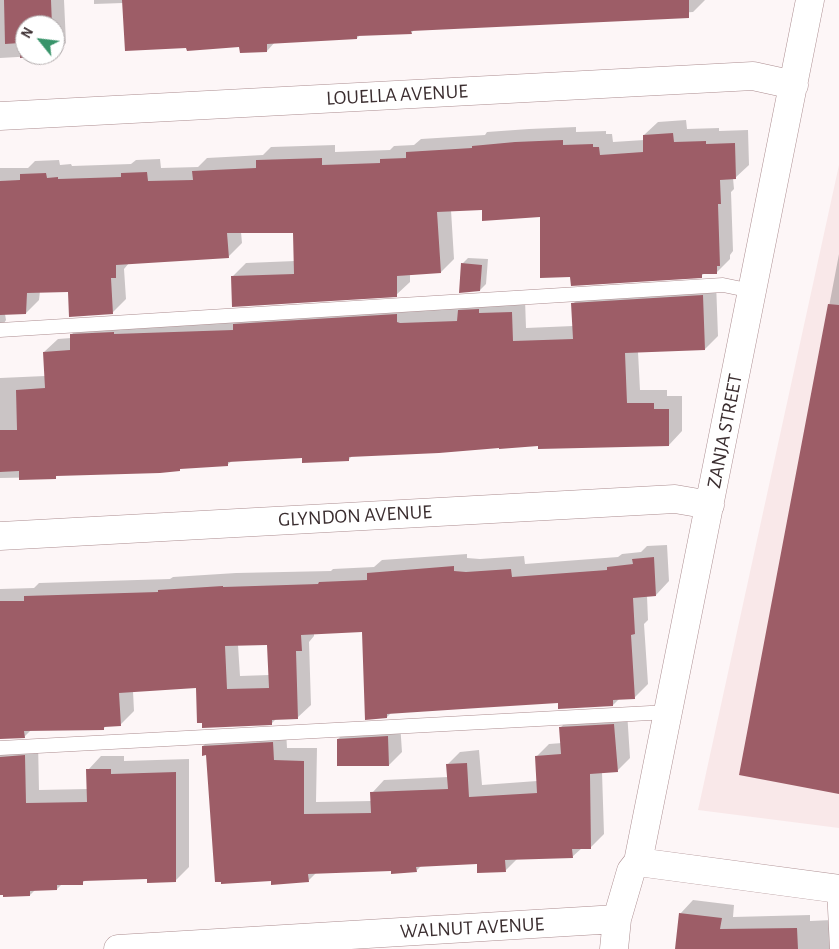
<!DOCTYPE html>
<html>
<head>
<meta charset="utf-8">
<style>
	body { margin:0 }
	#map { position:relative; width:839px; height:949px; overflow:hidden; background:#fdf6f7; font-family:"Alegreya Sans",sans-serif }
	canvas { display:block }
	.north { position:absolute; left:15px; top:15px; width:50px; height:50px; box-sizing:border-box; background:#fff; border:1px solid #b1abac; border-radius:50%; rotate:299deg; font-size:14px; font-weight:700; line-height:20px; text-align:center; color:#3b2e30 }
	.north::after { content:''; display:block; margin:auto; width:18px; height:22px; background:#38946a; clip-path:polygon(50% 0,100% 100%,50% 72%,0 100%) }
</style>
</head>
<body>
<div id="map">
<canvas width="839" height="949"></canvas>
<div class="north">N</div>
</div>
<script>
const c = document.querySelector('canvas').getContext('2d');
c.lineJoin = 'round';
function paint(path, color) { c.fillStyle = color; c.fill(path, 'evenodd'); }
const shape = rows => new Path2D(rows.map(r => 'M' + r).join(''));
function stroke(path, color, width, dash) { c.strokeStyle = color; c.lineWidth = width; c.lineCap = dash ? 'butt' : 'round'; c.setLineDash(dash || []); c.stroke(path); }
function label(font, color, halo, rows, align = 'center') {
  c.font = font + ' "Alegreya Sans",sans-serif'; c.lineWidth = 5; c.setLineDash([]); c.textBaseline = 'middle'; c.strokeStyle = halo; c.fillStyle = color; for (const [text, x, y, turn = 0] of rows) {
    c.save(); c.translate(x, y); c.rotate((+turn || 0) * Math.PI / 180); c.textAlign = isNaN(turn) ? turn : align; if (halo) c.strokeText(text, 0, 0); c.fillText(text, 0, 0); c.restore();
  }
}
const built = shape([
	[839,165,839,828,698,810]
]);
const shadow = shape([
	[0,0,64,0,66,43,55,53,55,25,25,25,25,55,53,55,0,58],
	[94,0,705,0,693,12,414,30,411,33,360,35,357,38,275,42,267,51,241,46,187,47,123,3,94,4],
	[686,120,687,129,719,128,719,131,748,130,749,165,735,178,733,178,734,189,731,192,733,251,730,255,730,259,716,273,705,273,701,276,572,276,541,216,483,208,451,210,454,259,441,272,410,274,410,282,396,295,233,276,246,263,295,261,294,232,241,232,242,243,228,257,129,263,124,269,126,299,112,313,70,290,40,291,39,300,26,313,5,314,6,320,0,330,0,168,28,168,35,161,59,160,60,165,71,164,72,166,131,164,136,160,160,159,161,168,198,167,207,158,263,155,271,147,335,145,335,152,390,150,394,146,414,145,421,139,485,135,487,132,529,129,576,127,576,132,606,131,606,134,612,134,613,142,644,140,644,135,658,122],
	[839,254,839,792,740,774],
	[468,258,488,259,486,284,480,290,462,264],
	[716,282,718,336,705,349,638,352,640,390,667,390,667,396,682,396,682,431,669,445,539,445,353,455,348,460,303,457,232,461,228,464,58,475,55,477,0,478,0,378,45,376,44,352,58,339,71,338,71,335,85,321,461,308,473,297,525,299,526,328,573,326,573,304,586,290],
	[667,545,669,581,656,595,647,596,648,620,644,624,648,684,634,698,619,699,613,705,559,702,391,713,387,717,363,631,314,633,314,636,309,642,311,705,297,718,276,719,272,723,197,687,133,691,134,711,120,725,107,725,104,728,31,730,24,737,0,738,0,589,34,588,39,583,170,579,173,577,236,573,331,571,333,569,374,567,382,560,467,554,467,558,480,559,524,556,525,564,618,557,622,554,641,552,647,546],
	[268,644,269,675,240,676,238,645],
	[627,711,630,758,617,771,602,772,604,834,591,847,582,848,572,857,518,858,506,870,479,872,478,863,422,865,416,871,392,870,317,872,308,881,272,880,203,746,216,733,286,730,287,748,317,748,316,802,372,801,372,793,384,780,448,777,447,765,460,752,479,750,482,785,537,781,536,757,549,744,562,743,561,727,574,714],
	[400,723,402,752,389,765,338,739,352,726],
	[38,742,39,790,88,789,88,770,101,756,124,756,124,761,189,759,189,867,175,881,148,877,86,880,82,883,62,884,57,889,35,890,30,895,0,893,0,751],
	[693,900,734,905,733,917,810,915,810,921,832,920,830,949,676,949,680,914]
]);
const building = shape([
	[4,0,51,0,52,25,25,25,25,55,53,55,53,57,20,58,20,43,5,44],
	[122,0,689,0,689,18,411,31,412,34,357,36,357,39,267,44,267,52,240,53,239,47,187,51,186,48,125,51],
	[673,133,674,142,706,141,706,144,735,143,736,179,720,180,721,204,718,204,720,266,717,266,717,274,702,274,702,278,571,286,570,277,540,278,540,217,482,221,482,210,437,212,441,273,397,276,397,297,232,307,231,276,294,274,293,233,227,233,229,258,116,265,116,278,111,278,113,314,69,317,68,292,27,293,26,314,0,315,0,181,20,180,20,174,46,173,47,178,58,177,58,179,121,177,121,173,147,172,148,181,193,180,192,171,256,168,256,160,322,158,322,165,380,163,380,159,406,158,406,152,472,148,472,146,515,142,563,140,563,145,593,144,593,147,599,147,600,155,643,152,643,135],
	[461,263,482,265,480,291,459,293],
	[703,295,705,350,625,353,627,403,654,403,654,409,669,409,669,446,538,449,538,446,499,449,499,448,439,453,349,457,349,461,302,463,302,458,228,462,228,466,180,469,180,471,160,473,56,476,56,479,19,480,19,471,0,472,0,430,17,430,16,390,45,388,43,352,70,350,70,334,114,332,114,334,233,330,233,324,397,314,397,322,400,323,457,321,458,310,479,309,479,313,512,312,513,341,573,339,571,303],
	[828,304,839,305,839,794,739,775],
	[654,557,656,596,633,598,635,634,631,635,635,699,613,700,613,706,558,709,558,703,478,708,387,714,387,718,365,720,362,632,301,635,302,651,296,651,298,719,272,720,272,725,202,728,202,723,197,723,196,688,119,693,121,726,104,727,104,730,24,731,25,738,0,739,0,601,24,601,24,596,158,592,158,590,223,586,223,587,318,584,319,582,367,580,367,573,454,566,454,571,466,572,511,569,512,577,607,570,607,567,633,564,632,559],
	[267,645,269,688,227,689,225,646],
	[614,724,618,772,590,774,591,849,572,849,573,858,505,860,506,872,477,873,477,864,416,867,417,872,391,874,391,871,308,874,309,882,271,885,271,881,221,884,221,882,215,882,206,755,202,756,202,746,273,742,274,760,304,761,304,814,371,813,370,792,448,789,446,764,467,763,469,797,537,793,535,756,561,754,559,727],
	[388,736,389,766,337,766,337,739],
	[25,755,26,803,87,802,86,769,111,769,111,774,176,772,176,882,147,883,147,879,83,881,83,885,57,885,57,890,30,891,30,896,3,897,3,895,0,895,0,757],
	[679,913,722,918,720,929,797,928,798,949,675,949]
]);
const lane = shape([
	[0,330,723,285,752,291],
	[0,748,669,712],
	[834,888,837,949]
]);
const street = shape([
	[0,116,753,76,794,85],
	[0,536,675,499,710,505],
	[638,862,839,889],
	[118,949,617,919],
	[614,949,617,919,631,871,638,862,810,0]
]);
const streetNames = [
	["LOUELLA AVENUE",397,95,-3],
	["ZANJA STREET",725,431,-79],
	["GLYNDON AVENUE",355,516,-3],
	["WALNUT AVENUE",472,928,-3]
];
paint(built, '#f9e8e9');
paint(shadow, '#0003');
paint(building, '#9d5d67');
stroke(lane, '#ac8d90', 15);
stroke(street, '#ac8d90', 29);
stroke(lane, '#fff', 14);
stroke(street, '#fff', 28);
label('20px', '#3b2e30', '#fff', streetNames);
</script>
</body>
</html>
